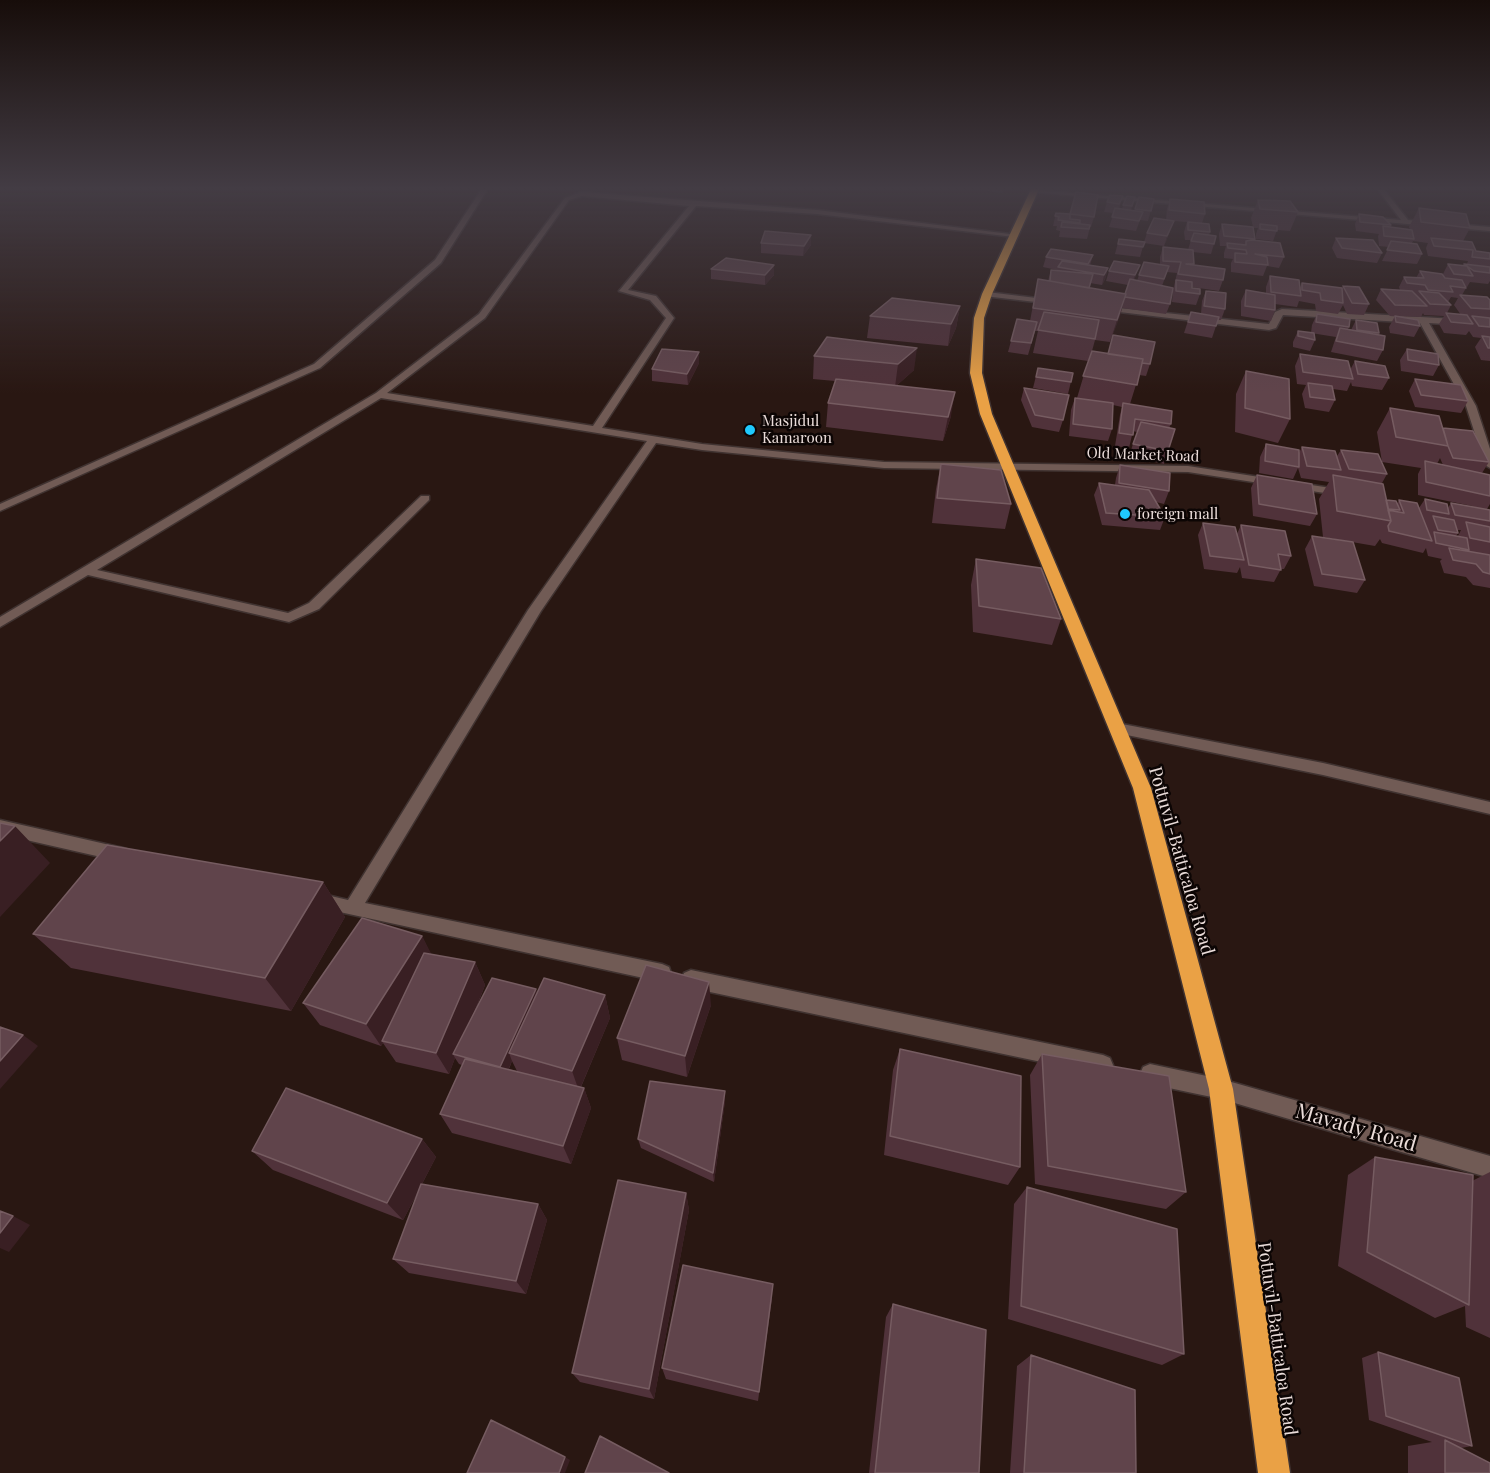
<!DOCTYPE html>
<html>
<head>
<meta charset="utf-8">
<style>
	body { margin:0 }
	canvas { display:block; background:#291712 }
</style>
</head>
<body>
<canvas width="1490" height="1473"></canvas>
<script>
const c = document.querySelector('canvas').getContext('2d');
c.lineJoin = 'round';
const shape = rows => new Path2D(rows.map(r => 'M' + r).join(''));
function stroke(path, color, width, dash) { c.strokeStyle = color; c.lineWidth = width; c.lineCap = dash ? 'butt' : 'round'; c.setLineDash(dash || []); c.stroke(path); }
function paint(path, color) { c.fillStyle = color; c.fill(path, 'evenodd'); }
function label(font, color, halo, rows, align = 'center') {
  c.font = font + ' "Playfair Display",serif'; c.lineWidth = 5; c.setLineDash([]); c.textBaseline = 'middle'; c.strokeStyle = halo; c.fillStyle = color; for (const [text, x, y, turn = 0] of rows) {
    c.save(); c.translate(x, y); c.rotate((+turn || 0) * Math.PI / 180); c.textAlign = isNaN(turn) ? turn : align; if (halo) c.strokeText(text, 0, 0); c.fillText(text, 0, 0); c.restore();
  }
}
const street = shape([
	[483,187,489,187,441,263,320,368,0,511,0,504,314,364,435,260,483,187],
	[1376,187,1382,187,1408,220,1490,227,1490,231,1031,192,1034,190,1401,220,1376,187],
	[581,192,817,210,1018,235,1014,237,817,214,696,206,628,290,656,296,674,318,602,428,702,444,884,462,1188,466,1344,490,1350,493,1344,496,1188,472,884,468,702,450,656,443,541,611,365,903,662,964,669,967,671,973,669,979,662,982,312,906,309,901,312,896,318,893,348,900,528,610,647,441,381,398,97,570,288,613,309,603,421,496,429,496,429,500,319,609,289,622,88,575,0,627,0,617,376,393,479,314,565,198,581,192],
	[582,196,689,206,619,291,650,300,666,318,593,426,387,393,485,318,569,200,582,196],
	[987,292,1053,300,1057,302,1053,304,984,296,984,292,987,292],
	[1100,306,1269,324,1275,312,1282,309,1490,321,1490,327,1429,323,1476,406,1490,449,1490,468,1485,465,1466,406,1420,323,1283,315,1276,328,1269,330,1103,310,1100,310,1100,306],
	[1117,723,1323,763,1490,802,1490,814,1323,775,1112,732,1110,728,1112,724,1117,723],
	[0,820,123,848,129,850,131,855,129,860,123,862,0,834,0,820],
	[691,970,1103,1055,1110,1058,1113,1065,1110,1072,1103,1075,691,988,684,985,682,979,684,973,691,970],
	[1150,1064,1221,1079,1490,1156,1490,1178,1221,1099,1150,1084,1143,1081,1140,1074,1143,1067,1150,1064]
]);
const highway = shape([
	[1032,187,1040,187,992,294,984,318,982,373,992,414,1151,788,1233,1089,1290,1473,1258,1473,1209,1089,1133,788,980,414,970,373,974,318,982,294,1032,187]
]);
const wall = shape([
	[970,187,1008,187,1002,193,979,190,979,188],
	[1123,196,1119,209,1122,209,1123,205,1135,197,1131,210,1135,211,1139,197,1154,199,1148,221,1140,220,1136,231,1109,227,1114,213,1104,212,1107,202],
	[1170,199,1205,214,1202,223,1210,232,1209,235,1214,244,1211,254,1193,252,1193,265,1223,280,1219,291,1192,287,1192,288,1200,294,1196,305,1172,302,1173,291,1177,273,1167,272,1162,286,1170,304,1166,314,1122,308,1110,342,1095,340,1092,351,1150,364,1146,376,1139,375,1130,404,1171,424,1169,428,1168,451,1164,464,1129,456,1137,432,1133,431,1129,448,1115,446,1120,415,1122,407,1113,405,1112,429,1108,441,1069,436,1071,410,1075,398,1077,398,1088,361,1033,353,1038,331,1035,331,1028,355,1008,352,1011,341,1030,321,1038,279,1048,281,1051,270,1057,271,1057,270,1043,267,1046,257,1093,255,1090,265,1108,268,1105,279,1102,285,1090,283,1089,288,1125,294,1128,285,1106,281,1109,271,1136,275,1134,280,1137,281,1139,275,1160,264,1160,257,1163,247,1188,250,1191,240,1185,240,1184,232,1187,222,1174,221,1164,246,1144,243,1140,257,1115,254,1119,239,1144,242,1147,233,1166,220,1167,209],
	[1258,200,1298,212,1290,231,1277,230,1273,241,1256,239,1256,234,1258,228,1253,228,1255,239,1255,240,1284,257,1279,268,1267,266,1263,276,1231,272,1231,263,1233,259,1224,258,1224,253,1226,246,1220,246,1219,234,1222,224,1253,227,1251,218],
	[1419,208,1470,228,1463,241,1476,251,1490,253,1490,281,1488,284,1470,282,1467,287,1466,287,1466,288,1462,295,1490,300,1490,361,1481,360,1475,347,1481,338,1473,337,1469,331,1466,335,1444,333,1439,324,1444,316,1424,315,1423,313,1421,317,1390,316,1376,300,1381,289,1400,290,1399,287,1404,277,1416,278,1420,271,1443,274,1448,264,1463,266,1464,264,1467,264,1468,261,1428,256,1426,248,1428,243,1413,241,1412,243,1422,254,1417,264,1382,261,1389,247,1379,246,1378,236,1379,234,1356,231,1355,224,1359,214,1391,225,1391,227,1410,229,1409,227],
	[1451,297,1458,298,1454,305,1461,315,1447,313,1451,305,1448,302],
	[1056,213,1094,217,1091,227,1090,227,1087,239,1059,237,1060,231,1056,230,1057,226,1053,226],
	[1336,238,1382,253,1377,263,1337,258,1332,248],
	[761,243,811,245,803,256,761,253],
	[774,265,774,275,765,285,711,279,711,269],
	[1270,276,1300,287,1302,283,1342,288,1343,286,1369,304,1364,315,1347,314,1343,305,1338,314,1316,311,1315,304,1299,301,1297,307,1275,304,1275,310,1271,321,1241,316,1241,301,1246,290,1266,293,1266,287],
	[1206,291,1225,309,1221,320,1218,320,1212,338,1184,333,1191,312,1201,314,1202,301],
	[960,306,956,328,948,346,867,338,870,316],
	[1317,314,1349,327,1348,329,1351,330,1356,320,1379,333,1378,335,1383,350,1377,361,1331,352,1336,337,1311,333,1312,325],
	[1395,316,1420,326,1414,337,1390,333,1389,327],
	[1298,331,1315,340,1310,351,1293,347,1293,342],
	[827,337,914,370,896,386,951,416,943,441,826,427,828,403,835,381,813,379,814,356],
	[1407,349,1439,365,1433,376,1401,371,1400,360],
	[1300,354,1350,370,1355,361,1389,378,1382,390,1352,386,1351,382,1347,391,1333,389,1335,400,1329,412,1305,408,1302,394,1306,385,1297,384,1295,366],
	[699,363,688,385,652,381,652,369],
	[1038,368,1073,373,1068,394,1033,388],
	[1246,371,1290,419,1278,443,1235,432,1236,394],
	[1415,379,1468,401,1461,413,1415,407,1409,391],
	[1024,388,1063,420,1059,432,1032,427,1021,400],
	[1390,408,1443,428,1489,462,1482,473,1490,475,1490,504,1487,509,1490,510,1490,588,1473,585,1466,577,1444,573,1440,561,1442,559,1428,556,1426,548,1423,553,1382,543,1380,539,1375,546,1323,537,1319,499,1329,482,1301,478,1298,468,1293,479,1259,473,1260,457,1266,444,1299,453,1302,447,1337,456,1341,450,1387,474,1382,483,1386,500,1397,504,1399,500,1419,508,1425,499,1448,508,1451,503,1477,507,1418,495,1418,474,1421,468,1382,462,1377,432],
	[1440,458,1443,465,1437,464],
	[1457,530,1461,530,1458,536,1456,536,1458,533],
	[941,464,1011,504,1005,529,932,523,936,489],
	[1120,465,1169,491,1164,504,1156,502,1165,517,1160,530,1102,525,1094,495,1099,483,1115,485,1116,478],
	[1257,475,1317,514,1310,526,1253,516,1251,488],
	[1203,523,1237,534,1241,525,1291,556,1284,569,1281,569,1274,582,1242,578,1240,567,1237,573,1204,569,1198,535],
	[1312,536,1365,580,1357,593,1314,586,1305,549],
	[976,559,1061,619,1052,645,973,632,971,585],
	[323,882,345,917,291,1011,71,968,33,934],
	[422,936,431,955,475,962,485,985,476,1009,537,993,605,995,610,1018,581,1087,584,1088,591,1108,571,1164,452,1133,440,1114,462,1065,459,1064,455,1058,449,1074,396,1062,383,1043,381,1046,320,1025,303,1003],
	[512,1061,517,1071,509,1069],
	[711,1005,687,1077,622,1060,617,1038],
	[900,1049,1020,1167,1008,1185,884,1155,893,1070],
	[1042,1054,1186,1192,1166,1209,1035,1184,1030,1075],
	[725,1101,714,1182,641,1148,638,1139],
	[422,1139,436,1157,422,1184,538,1204,547,1220,526,1294,409,1273,393,1259,418,1192,403,1220,273,1170,252,1151],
	[1375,1157,1472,1181,1490,1172,1490,1338,1466,1327,1465,1306,1435,1318,1338,1266,1348,1175],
	[1027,1187,1184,1354,1162,1365,1008,1319,1014,1204],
	[686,1193,689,1210,654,1399,580,1382,572,1373],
	[772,1298,758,1401,666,1379,662,1368],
	[893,1304,979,1473,869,1473,886,1317],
	[1378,1352,1472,1446,1461,1448,1490,1473,1408,1473,1408,1446,1432,1442,1369,1420,1362,1358],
	[1031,1355,1136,1473,1010,1473,1017,1366]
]);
const shadedWall = shape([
	[1003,187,1008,187,1002,193],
	[1174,221,1164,246,1167,236],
	[811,235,811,245,803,256,804,246],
	[774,265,774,275,765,285,765,275],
	[1140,265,1132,285,1135,275],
	[1108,268,1105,279,1102,285,1104,275],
	[1126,294,1120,316,1110,342,1117,320],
	[960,306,956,328,948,346,951,324],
	[917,348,914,370,895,387,898,364],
	[699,352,699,363,688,385,687,374],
	[955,392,951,416,943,441,948,417],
	[15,826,50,863,0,917,0,841],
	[323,882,345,917,291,1011,265,978],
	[422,936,434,959,382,1041,383,1043,381,1046,366,1024],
	[475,962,485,985,457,1055,453,1054,455,1058,449,1074,436,1053],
	[709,982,711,1005,687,1077,685,1056],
	[536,989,540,1000,509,1053,512,1061,505,1077,500,1067],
	[605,995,610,1018,579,1091,572,1071],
	[23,1035,38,1046,0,1089,0,1061],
	[584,1088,591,1108,571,1164,563,1146],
	[725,1091,725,1101,714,1182,713,1173],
	[422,1139,436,1157,403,1220,387,1203],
	[686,1193,689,1210,654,1399,649,1389],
	[538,1204,547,1220,526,1294,516,1281],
	[13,1216,30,1225,9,1252,0,1248,0,1233],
	[565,1457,570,1460,565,1473,559,1473]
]);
const building = shape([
	[1076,192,1098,195,1094,217,1070,214,1076,192],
	[1110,195,1123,196,1119,204,1107,202,1110,195],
	[1127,196,1135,197,1132,206,1123,205,1127,196],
	[1139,197,1154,199,1151,211,1135,209,1139,197],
	[1170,199,1204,202,1205,214,1169,210,1170,199],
	[1258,200,1290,201,1298,212,1260,209,1258,200],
	[1115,208,1143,212,1139,221,1112,217,1115,208],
	[1419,208,1466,214,1470,228,1421,222,1419,208],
	[1056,213,1070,214,1070,219,1080,220,1080,223,1058,220,1059,217,1055,216,1056,213],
	[1359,214,1383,217,1391,225,1360,222,1359,214],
	[1154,218,1174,221,1167,236,1147,233,1154,218],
	[1062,222,1090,225,1089,229,1061,227,1062,222],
	[1188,222,1209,224,1210,232,1188,230,1188,222],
	[1222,224,1253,227,1255,239,1224,236,1222,224],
	[1260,224,1277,226,1277,231,1260,229,1260,224],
	[1383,226,1412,230,1414,239,1384,236,1383,226],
	[765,231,811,235,804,246,761,243,765,231],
	[1194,233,1216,236,1214,244,1191,241,1194,233],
	[1336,238,1373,240,1382,253,1342,248,1336,238],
	[1431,238,1472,242,1476,251,1490,253,1490,259,1472,257,1473,250,1434,246,1431,238],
	[1119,239,1145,242,1143,247,1118,244,1119,239],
	[1252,240,1280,243,1284,257,1255,254,1267,257,1268,265,1235,262,1235,253,1247,254,1246,250,1228,248,1227,243,1246,245,1246,241,1252,240],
	[1391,241,1417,244,1422,254,1387,250,1391,241],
	[1163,247,1193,250,1194,264,1186,264,1225,269,1223,280,1178,274,1181,262,1163,261,1163,247],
	[1051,249,1093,255,1088,264,1046,257,1051,249],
	[726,258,774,265,765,275,711,269,726,258],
	[1062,261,1108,268,1104,275,1058,267,1062,261],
	[1114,261,1140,265,1135,275,1109,271,1114,261],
	[1144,262,1169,266,1164,279,1139,275,1144,262],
	[1448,264,1467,266,1473,276,1454,274,1448,264],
	[1464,264,1490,267,1490,273,1474,271,1464,264],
	[1051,270,1093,274,1089,288,1050,281,1051,270],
	[1420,271,1442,274,1445,278,1462,280,1466,288,1450,286,1453,292,1428,290,1425,285,1407,283,1404,277,1424,278,1420,271],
	[1270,276,1299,280,1301,296,1271,292,1270,276],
	[1038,279,1126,294,1117,320,1033,308,1038,279],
	[1130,279,1173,288,1170,304,1125,297,1126,294,1125,294,1130,279],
	[1176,280,1192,282,1192,288,1200,289,1200,294,1176,291,1176,280],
	[1302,283,1342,288,1343,303,1321,300,1320,293,1302,290,1302,283],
	[1343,286,1359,287,1369,304,1352,303,1343,286],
	[1381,289,1412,291,1427,306,1395,305,1381,289],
	[1246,290,1275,295,1275,310,1245,306,1246,290],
	[1206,291,1226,293,1225,309,1204,306,1206,291],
	[1419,291,1439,293,1451,305,1430,304,1419,291],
	[1460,295,1487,297,1490,300,1490,309,1471,308,1460,295],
	[892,298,960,306,951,324,870,316,892,298],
	[1044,312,1099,320,1095,339,1038,330,1044,312],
	[1191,312,1219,317,1216,326,1188,322,1191,312],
	[1446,313,1467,315,1473,324,1451,322,1446,313],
	[1317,314,1350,319,1349,327,1316,322,1317,314],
	[1395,316,1418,320,1420,326,1396,322,1395,316],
	[1472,316,1490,318,1490,327,1479,326,1472,316],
	[1017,319,1037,322,1031,343,1011,341,1017,319],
	[1356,320,1377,323,1379,333,1357,330,1356,320],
	[1340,328,1385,336,1383,350,1336,341,1340,328],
	[1298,331,1314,333,1315,340,1298,336,1298,331],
	[1113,335,1155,342,1150,364,1142,363,1143,359,1108,354,1113,335],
	[1482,336,1490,337,1490,348,1488,348,1482,336],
	[827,337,917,348,898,364,814,356,827,337],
	[662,349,699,352,687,374,652,369,662,349],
	[1407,349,1438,354,1439,365,1408,360,1407,349],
	[1092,351,1143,359,1137,385,1083,376,1092,351],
	[1300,354,1348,361,1353,379,1303,372,1300,354],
	[1355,361,1385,366,1389,378,1358,374,1355,361],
	[1038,368,1073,373,1071,382,1036,377,1038,368],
	[1246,371,1289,379,1290,419,1245,408,1246,371],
	[836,379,955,392,948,417,828,403,836,379],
	[1415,379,1461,385,1468,401,1421,395,1415,379],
	[1308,383,1332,386,1335,400,1310,397,1308,383],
	[1024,388,1069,395,1063,420,1035,415,1024,388],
	[1075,398,1113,403,1112,429,1073,424,1075,398],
	[1123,403,1172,411,1171,424,1135,419,1133,435,1119,433,1123,403],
	[1390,408,1439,416,1448,446,1396,437,1390,408],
	[1141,422,1175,429,1168,451,1133,444,1141,422],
	[1443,428,1473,431,1489,462,1453,458,1448,446,1443,428],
	[1266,444,1299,450,1299,467,1265,461,1266,444],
	[1302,447,1335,451,1341,470,1307,466,1302,447],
	[1341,450,1378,454,1387,474,1349,469,1341,450],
	[1425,461,1490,475,1490,496,1426,482,1425,461],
	[941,464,1001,470,1011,504,937,498,941,464],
	[1120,465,1170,473,1169,491,1119,483,1120,465],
	[1257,475,1312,484,1317,514,1259,504,1257,475],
	[1333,475,1383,484,1391,521,1337,511,1333,475],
	[1099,483,1149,490,1165,517,1106,513,1099,483],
	[1425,499,1447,504,1449,514,1427,510,1425,499],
	[1386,500,1396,501,1400,510,1388,509,1386,500],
	[1399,500,1417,503,1432,541,1389,531,1388,526,1391,521,1388,510,1404,513,1399,500],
	[1451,503,1490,510,1490,521,1455,515,1451,503],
	[1433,516,1454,520,1458,533,1438,530,1433,516],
	[1466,522,1490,527,1490,542,1470,538,1466,522],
	[1203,523,1235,527,1244,560,1210,556,1203,523],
	[1241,525,1285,531,1291,556,1278,554,1281,570,1249,565,1241,525],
	[1434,532,1467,538,1469,550,1436,543,1434,532],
	[1312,536,1353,542,1365,580,1322,574,1312,536],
	[1449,548,1490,555,1490,574,1483,572,1476,564,1453,560,1449,548],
	[976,559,1041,568,1061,619,979,606,976,559],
	[0,823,15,826,0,841,0,823],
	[107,845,323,882,265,978,33,934,107,845],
	[362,918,422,936,366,1024,303,1003,362,918],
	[424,953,475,962,436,1053,382,1041,424,953],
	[646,965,709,982,685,1056,617,1038,646,965],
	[492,978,536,989,500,1067,453,1054,492,978],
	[544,978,605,995,572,1071,509,1053,544,978],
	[0,1027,23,1035,0,1061,0,1027],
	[900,1049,1021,1076,1020,1167,890,1136,900,1049],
	[1042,1054,1169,1076,1186,1192,1048,1166,1042,1054],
	[465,1059,584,1088,563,1146,440,1114,465,1059],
	[650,1081,725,1091,713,1173,638,1139,650,1081],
	[286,1088,422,1139,387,1203,252,1151,286,1088],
	[1375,1157,1473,1175,1469,1305,1367,1252,1375,1157],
	[618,1180,686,1193,649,1389,572,1373,618,1180],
	[421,1184,538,1204,516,1281,393,1259,421,1184],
	[1027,1187,1177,1229,1184,1354,1021,1306,1027,1187],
	[0,1211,13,1216,0,1233,0,1211],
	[683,1265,773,1284,759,1392,662,1368,683,1265],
	[893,1304,986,1330,979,1473,875,1473,893,1304],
	[1378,1352,1459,1378,1472,1446,1386,1416,1378,1352],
	[1031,1355,1135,1390,1136,1473,1024,1473,1031,1355],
	[491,1420,565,1457,559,1473,467,1473,491,1420],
	[600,1436,669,1473,585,1473,600,1436],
	[1445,1440,1490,1463,1490,1473,1445,1473,1445,1440]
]);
const markers = [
	[750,430,6,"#1fc9fd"],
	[1125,514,6,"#1fc9fd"]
];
const farPoinames = [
	["Masjidul",762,421],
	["Kamaroon",762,438],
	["foreign mall",1137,514]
];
const farStreetnames = [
	["Old Market Road",1143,455,2]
];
const streetNames = [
	["Pottuvil-Batticaloa Road",1181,861,74],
	["Pottuvil-Batticaloa Road",1277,1339,82]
];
const nearStreetnames = [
	["Mavady Road",1356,1128,16]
];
stroke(street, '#403331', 3);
stroke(highway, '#403331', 3);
paint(street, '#715b55');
paint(highway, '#eaa145');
paint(wall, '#50323a');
paint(shadedWall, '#391f23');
paint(building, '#60444b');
stroke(building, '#765c61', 1.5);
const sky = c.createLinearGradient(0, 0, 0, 393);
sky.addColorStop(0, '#170d0a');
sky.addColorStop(0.48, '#433c44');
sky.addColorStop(1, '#433c4400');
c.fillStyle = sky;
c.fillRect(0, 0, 1490, 393);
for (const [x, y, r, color] of markers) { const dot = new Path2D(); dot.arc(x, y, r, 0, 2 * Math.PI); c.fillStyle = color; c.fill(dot); stroke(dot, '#0c0504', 2); }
label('15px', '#eadcd9', '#0c0504', farPoinames, 'left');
label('15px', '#eadcd9', '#0c0504', farStreetnames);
label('18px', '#eadcd9', '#0c0504', streetNames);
label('21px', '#eadcd9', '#0c0504', nearStreetnames);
</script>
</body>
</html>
